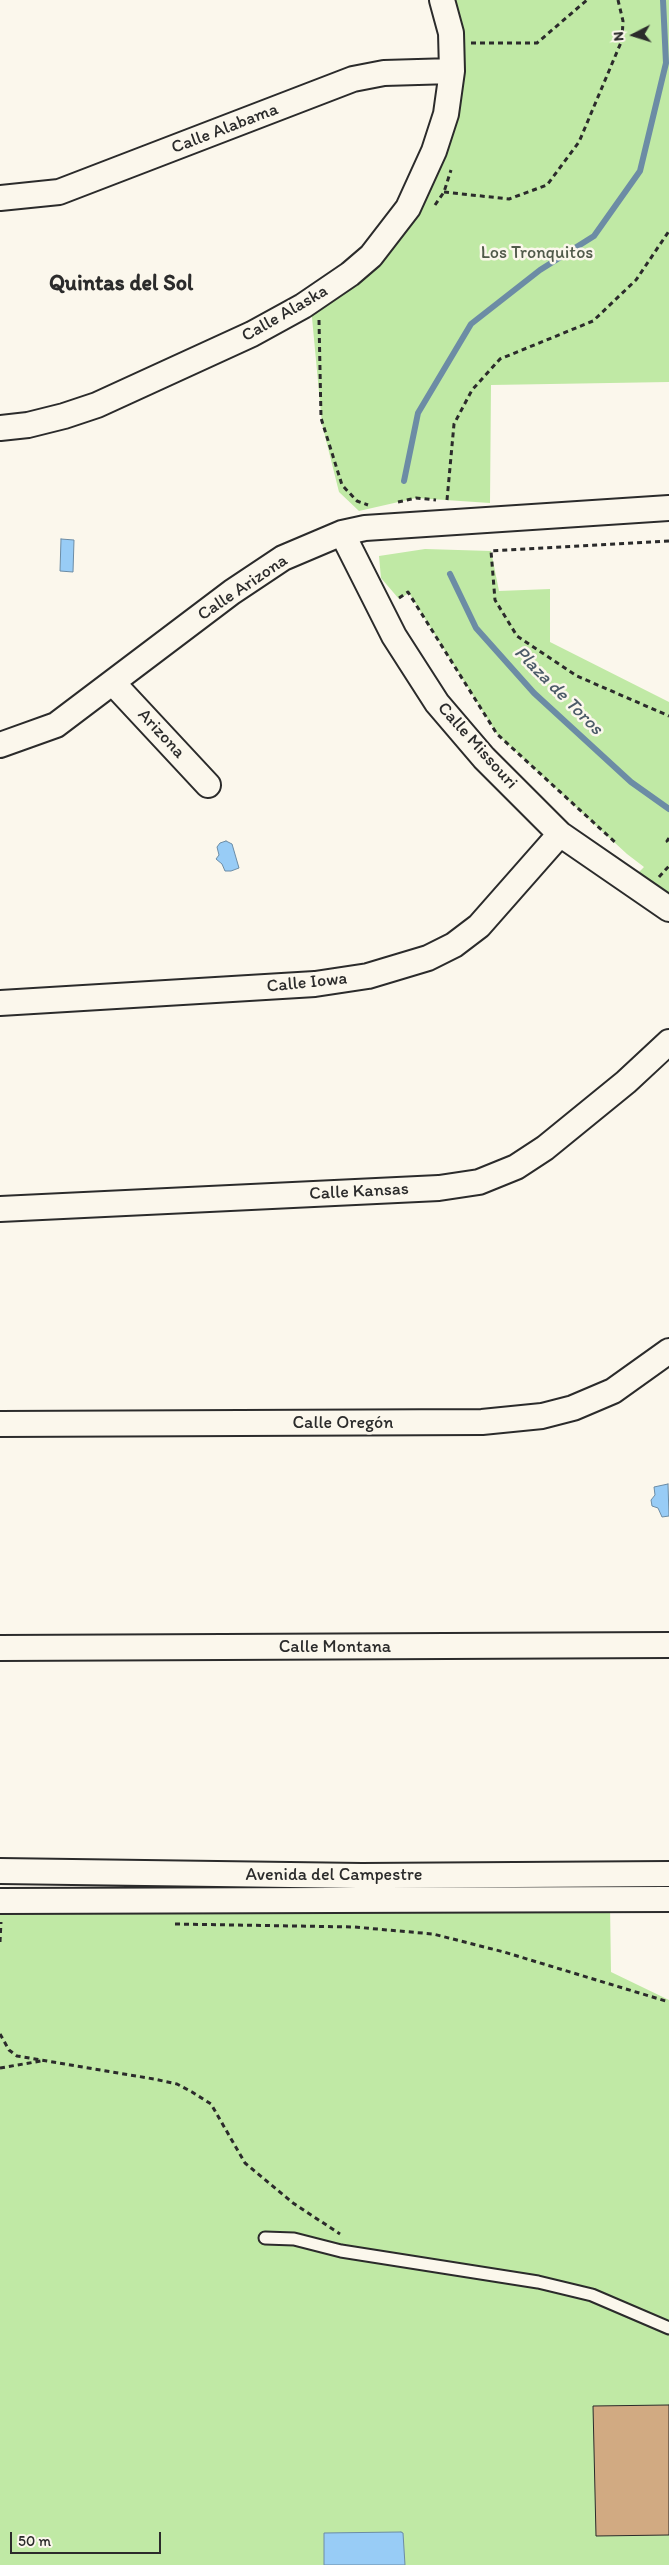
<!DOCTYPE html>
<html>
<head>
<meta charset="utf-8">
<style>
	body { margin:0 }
	#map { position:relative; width:669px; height:2565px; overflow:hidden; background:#fbf7ec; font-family:Itim,sans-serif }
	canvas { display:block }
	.north { position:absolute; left:609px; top:10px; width:50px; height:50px; -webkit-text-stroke:4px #fbf7ec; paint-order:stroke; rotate:265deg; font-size:14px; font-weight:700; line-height:20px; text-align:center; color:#2b2b2b }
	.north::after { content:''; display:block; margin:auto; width:18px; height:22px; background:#2b2b2b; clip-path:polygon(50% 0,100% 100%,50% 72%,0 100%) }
	.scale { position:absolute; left:10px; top:2532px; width:151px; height:22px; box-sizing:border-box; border:2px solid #2b2b2b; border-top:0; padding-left:6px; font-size:15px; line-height:18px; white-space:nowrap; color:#2b2b2b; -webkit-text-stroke:4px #fbf7ec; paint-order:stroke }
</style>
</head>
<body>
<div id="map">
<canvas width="669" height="2565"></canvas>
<div class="north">N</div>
<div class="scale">50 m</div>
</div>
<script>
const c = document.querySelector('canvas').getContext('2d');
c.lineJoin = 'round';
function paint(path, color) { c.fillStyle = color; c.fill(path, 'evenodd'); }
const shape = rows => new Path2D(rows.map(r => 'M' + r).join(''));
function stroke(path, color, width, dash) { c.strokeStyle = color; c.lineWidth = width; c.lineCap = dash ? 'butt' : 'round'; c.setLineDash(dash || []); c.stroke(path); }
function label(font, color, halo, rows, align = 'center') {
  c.font = font + ' Itim,sans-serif'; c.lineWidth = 5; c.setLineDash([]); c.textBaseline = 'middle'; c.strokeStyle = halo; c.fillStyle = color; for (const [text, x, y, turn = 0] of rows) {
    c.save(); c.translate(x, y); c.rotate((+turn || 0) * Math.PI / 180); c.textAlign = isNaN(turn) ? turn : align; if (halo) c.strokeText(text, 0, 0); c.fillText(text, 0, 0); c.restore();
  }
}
const green = shape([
	[436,0,669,0,669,382,491,385,490,503,416,498,359,511,339,492,322,424,311,307,412,209,448,105],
	[425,549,491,551,499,591,550,589,550,642,669,702,669,894,639,872,644,867,627,854,497,734,409,593,399,599,381,578,379,556],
	[610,1904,611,1972,669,2000,669,2565,0,2565,0,1914]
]);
const water = shape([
	[61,539,74,540,73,572,60,571,61,539],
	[226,841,232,844,239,868,231,871,225,871,222,864,216,859,219,855,217,847,220,843,226,841],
	[668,1484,669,1516,662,1517,658,1508,652,1506,651,1500,655,1495,654,1487,668,1484],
	[401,2532,403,2533,405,2565,324,2565,324,2533,401,2532]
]);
const stream = shape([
	[404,481,418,413,471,324,540,270,594,236,640,171,666,63,663,0],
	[450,574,476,628,534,693,631,782,669,809]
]);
const building = shape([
	[669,2405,669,2535,596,2536,593,2406,669,2405]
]);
const path = shape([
	[471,43,537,43,587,0],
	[444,192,509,199,547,185,579,142,622,40,623,21,618,0],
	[435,205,444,192,451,170],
	[319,320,321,418,342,485,357,501,368,505],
	[447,500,454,424,472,390,500,359,593,321,636,280,669,231],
	[398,502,416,498,436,500],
	[669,541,491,551,495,600,517,636,577,676,669,716],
	[399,598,408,592,497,734,617,844],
	[669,838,667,841,669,844],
	[659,877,669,866],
	[175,1924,354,1927,433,1934,504,1952,669,2002],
	[0,1942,1,1922],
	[0,2034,9,2050,17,2056,154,2079,177,2084,192,2092,211,2104,245,2163,293,2203,340,2234],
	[0,2068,41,2061]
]);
const lane = shape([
	[265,2238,294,2239,341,2251,538,2282,592,2295,669,2328]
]);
const street = shape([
	[0,198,59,192,353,79,384,73,452,71],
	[0,428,28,425,64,416,97,405,252,334,303,306,350,274,371,256,408,208,434,151,446,114,452,71,451,33,442,0],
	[342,533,394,636,437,703,484,758,560,834,669,909],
	[113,683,208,785],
	[0,745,56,725,232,592,283,558,342,533,365,528,669,508],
	[0,1003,315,984,368,976,428,958,454,945,479,926,560,834],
	[0,1209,439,1188,479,1182,516,1167,545,1148,626,1082,669,1042],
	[0,1424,482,1422,542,1416,573,1408,613,1391,669,1351],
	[0,1648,669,1645],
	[0,1871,362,1876,669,1874],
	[0,1901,669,1899]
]);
const streetNames = [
	["Calle Alabama",225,129,-21],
	["Calle Alaska",285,314,-30],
	["Calle Arizona",243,588,-34],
	["Arizona",161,734,47],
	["Calle Missouri",477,746,48],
	["Calle Iowa",307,983,-6],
	["Calle Kansas",359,1192,-3],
	["Calle Oregón",343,1423],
	["Calle Montana",335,1647],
	["Avenida del Campestre",334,1875]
];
const parkNames = [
	["Los Tronquitos",537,253]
];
const waterNames = [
	["Plaza de Toros",558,691,45]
];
const districtNames = [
	["Quintas del Sol",121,284]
];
paint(green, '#c0e9a5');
paint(water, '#98ccf6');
stroke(water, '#6c8ca5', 1);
stroke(stream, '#6c8ca5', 6);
paint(building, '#d1aa82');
stroke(building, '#2b2b2b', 1);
stroke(lane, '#2b2b2b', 15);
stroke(street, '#2b2b2b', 28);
stroke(path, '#2b2b2b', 3, [5, 4]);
stroke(lane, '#fbf7ec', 11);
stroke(street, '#fbf7ec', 24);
label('18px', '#2b2b2b', '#fbf7ec', streetNames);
label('18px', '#505a4a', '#fbf7ec', parkNames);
label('italic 19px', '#4c5b68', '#fbf7ec', waterNames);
label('bold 22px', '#2b2b2b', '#fbf7ec', districtNames);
</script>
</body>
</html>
